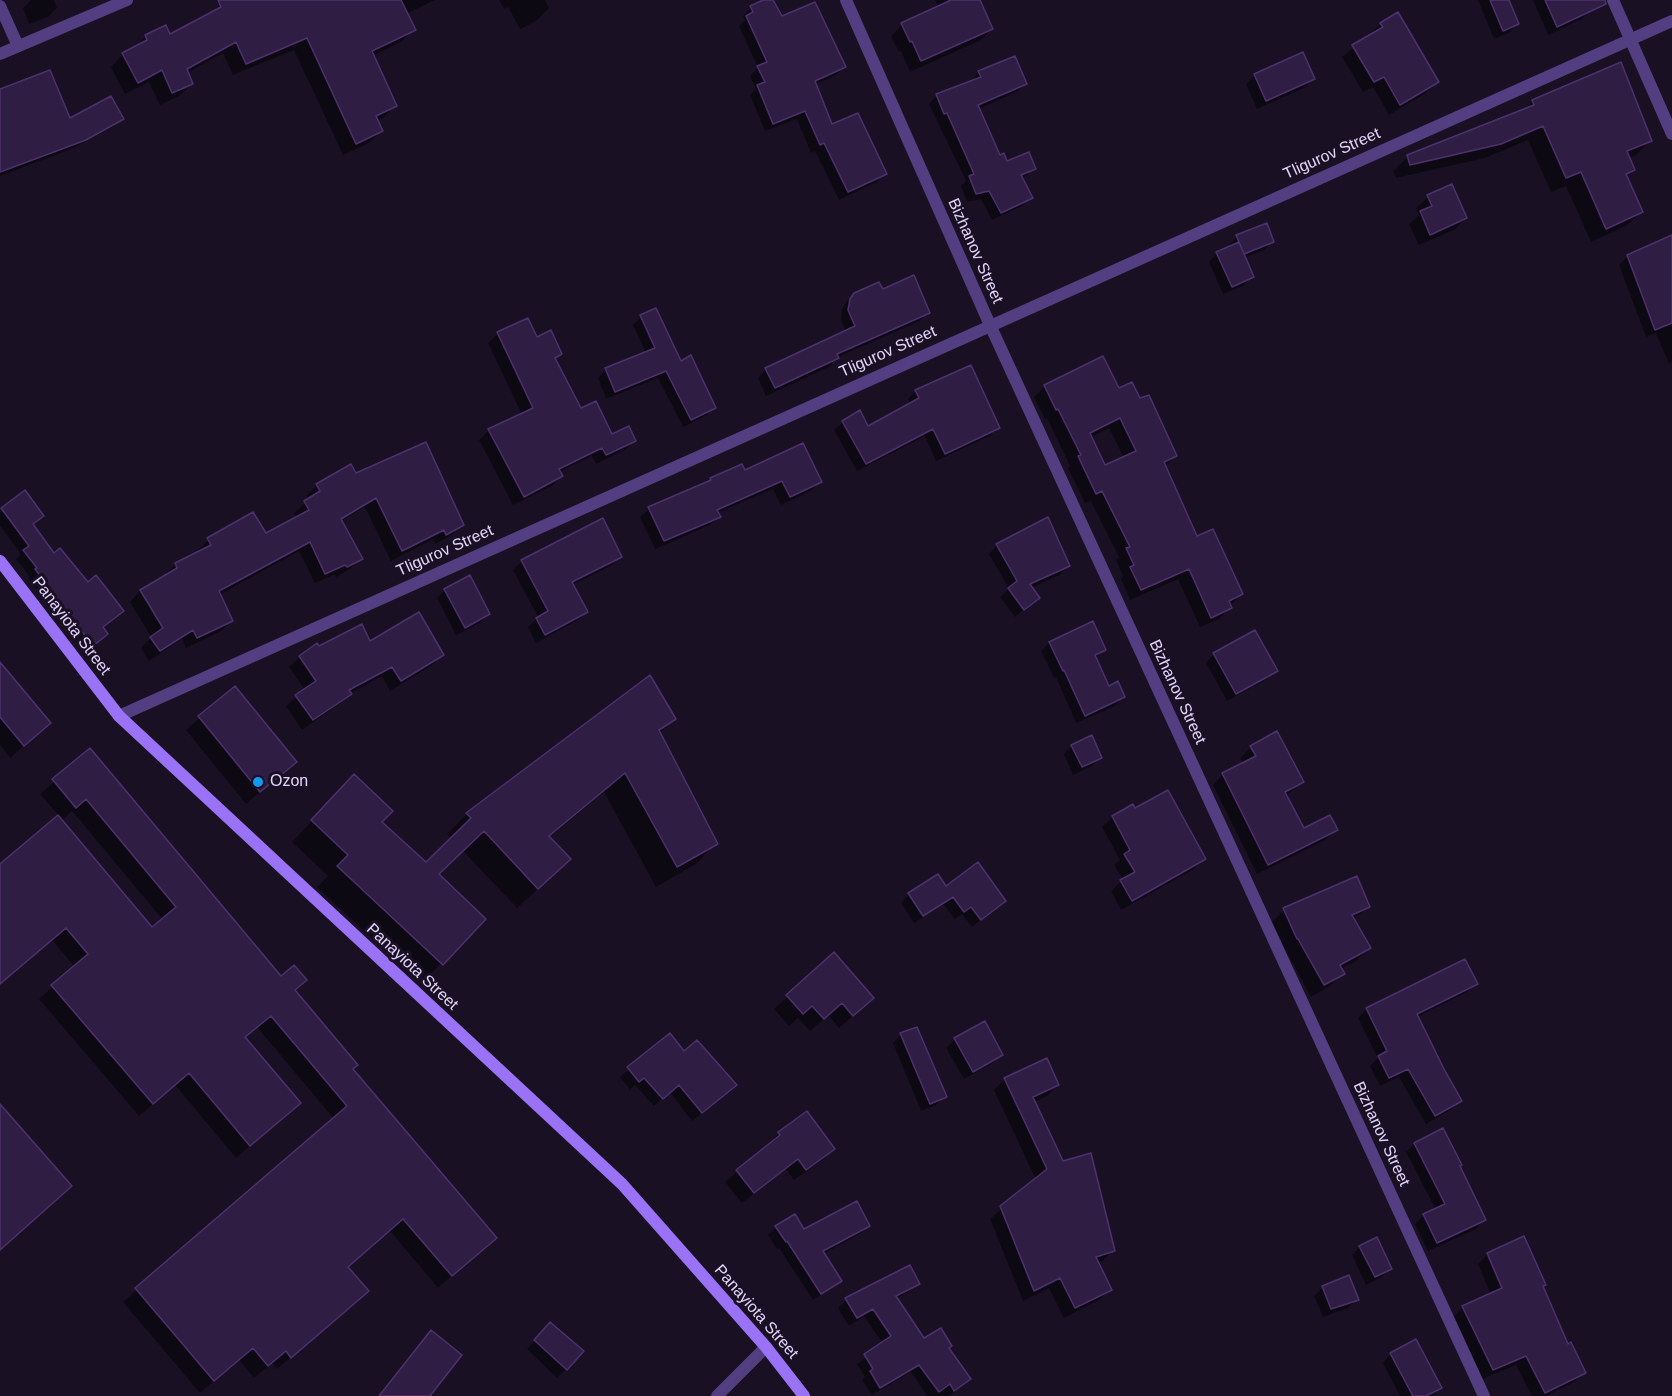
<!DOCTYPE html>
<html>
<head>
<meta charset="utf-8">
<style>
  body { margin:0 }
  canvas { display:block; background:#191024 }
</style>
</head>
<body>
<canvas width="1672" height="1396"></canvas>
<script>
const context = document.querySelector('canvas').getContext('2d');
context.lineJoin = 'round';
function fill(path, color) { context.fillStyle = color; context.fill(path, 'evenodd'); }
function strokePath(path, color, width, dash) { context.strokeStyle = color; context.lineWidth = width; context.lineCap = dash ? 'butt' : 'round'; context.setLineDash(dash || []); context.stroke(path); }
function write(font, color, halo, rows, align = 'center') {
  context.font = font + ' Arial,sans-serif'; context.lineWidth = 6; context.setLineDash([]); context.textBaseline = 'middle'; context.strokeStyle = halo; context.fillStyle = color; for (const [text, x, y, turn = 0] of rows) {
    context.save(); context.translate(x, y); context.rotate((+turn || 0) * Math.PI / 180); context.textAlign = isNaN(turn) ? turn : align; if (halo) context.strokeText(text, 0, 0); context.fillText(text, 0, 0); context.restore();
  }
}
const shadow = new Path2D(`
  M 31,0 L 54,0 L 57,8 L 48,17 L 29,24 L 23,8 Z
  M 232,0 L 435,0 L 406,14 L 414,29 L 401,42 L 372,56 L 395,105 L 383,118 L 377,121 L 382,131 L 369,143 L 343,155 L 294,50 L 233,75 L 223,53 L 187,73 L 192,83 L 179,96 L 160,105 L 149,82 L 125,94 L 111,67 L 123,54 L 133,49 L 146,36 L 169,36 L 212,13 L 221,5 Z
  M 499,0 L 545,0 L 549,8 L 536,21 L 520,29 L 508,7 L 504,9 Z
  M 766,0 L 772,0 L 781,18 L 844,67 L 836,75 L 814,85 L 831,126 L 885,173 L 877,182 L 839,200 L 815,151 L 811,153 L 797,119 L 765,131 L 750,95 L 756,89 L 750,76 L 758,68 L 739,26 L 745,20 L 743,16 L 751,8 Z
  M 935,0 L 978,0 L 992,29 L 981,40 L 910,72 L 901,51 L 899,52 L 891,36 L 902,25 L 939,8 Z
  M 1478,0 L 1507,0 L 1517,24 L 1509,33 L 1494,39 Z
  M 1533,0 L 1586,0 L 1591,10 L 1582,19 L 1548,35 Z
  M 1381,24 L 1437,82 L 1426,93 L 1389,115 L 1373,87 L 1363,92 L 1342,57 Z
  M 979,72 L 1026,84 L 1017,92 L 978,109 L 999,157 L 1007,163 L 1034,169 L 1022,179 L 1031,198 L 1022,206 L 992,220 L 981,199 L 967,202 L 961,186 L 966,181 L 929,104 L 937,95 L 971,82 Z
  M 1255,75 L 1313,79 L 1304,88 L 1257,109 L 1246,84 Z
  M 0,91 L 69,120 L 122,119 L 113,127 L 74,148 L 0,176 Z
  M 1533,101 L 1651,140 L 1636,155 L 1628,158 L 1633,169 L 1625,177 L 1641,212 L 1626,226 L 1591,242 L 1566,186 L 1551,192 L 1528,140 L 1485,158 L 1396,178 L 1393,171 L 1408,157 L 1524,111 Z
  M 1451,186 L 1466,218 L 1454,230 L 1419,245 L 1409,224 L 1419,215 L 1416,208 L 1428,197 Z
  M 1237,237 L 1272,242 L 1264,250 L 1244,258 L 1252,277 L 1243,286 L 1223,294 L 1209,262 L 1217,253 L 1230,248 L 1229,245 Z
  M 1672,237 L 1672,362 L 1669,364 L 1656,333 L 1646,337 L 1619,265 L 1628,256 Z
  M 882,291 L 928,312 L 920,321 L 838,357 L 829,367 L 766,396 L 758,378 L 766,369 L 846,332 L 841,319 L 842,309 L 845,304 L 854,294 Z
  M 655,310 L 680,363 L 715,407 L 707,415 L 683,427 L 658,378 L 606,399 L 598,378 L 606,370 L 646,353 L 633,325 L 641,317 Z
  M 527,320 L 536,339 L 560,354 L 554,360 L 580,410 L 611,436 L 635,440 L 625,450 L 596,464 L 592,456 L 559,472 L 561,476 L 552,486 L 513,505 L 479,440 L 489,430 L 522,415 L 488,343 L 498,333 Z
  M 1103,358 L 1118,390 L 1175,456 L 1165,467 L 1196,538 L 1241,594 L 1219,619 L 1200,627 L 1178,579 L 1130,600 L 1121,579 L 1123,576 L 1116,560 L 1119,557 L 1091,501 L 1085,503 L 1068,468 L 1070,466 L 1047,418 L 1045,419 L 1034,397 L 1045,386 ZM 1109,428 L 1124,458 L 1104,467 L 1091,437 Z
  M 916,391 L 998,427 L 990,436 L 936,461 L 925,436 L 857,471 L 834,430 L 843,422 L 868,428 L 910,404 L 908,399 Z
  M 350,466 L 356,475 L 462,525 L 452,535 L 435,544 L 433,539 L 391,561 L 365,507 L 341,521 L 361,558 L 350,569 L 336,577 L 335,574 L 315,583 L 299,551 L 219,595 L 231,621 L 221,631 L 186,648 L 182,639 L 149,661 L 141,648 L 151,637 L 130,602 L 140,591 L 166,576 L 165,574 L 176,564 L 199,552 L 198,550 L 208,540 L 265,535 L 297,518 L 294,513 L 309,500 L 306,496 L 317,485 Z
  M 711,479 L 820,482 L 811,491 L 781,505 L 773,489 L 717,513 L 719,517 L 710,525 L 655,549 L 640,517 L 649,509 L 706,484 Z
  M 24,492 L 42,516 L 32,525 L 54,555 L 87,584 L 122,610 L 102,628 L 98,642 L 85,653 L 28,578 L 30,577 L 16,559 L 21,554 L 0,526 L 0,511 Z
  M 997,545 L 1068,566 L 1060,575 L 1031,588 L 1038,598 L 1015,617 L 1000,597 L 1009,589 L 989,554 Z
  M 620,557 L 612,565 L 572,585 L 586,612 L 578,620 L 536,643 L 528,627 L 538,617 L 513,570 L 522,561 Z
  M 445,590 L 489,614 L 480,623 L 456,635 L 437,598 Z
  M 1092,623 L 1104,649 L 1095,659 L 1108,687 L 1123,697 L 1115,706 L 1076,723 L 1056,677 L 1054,678 L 1041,651 L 1049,643 Z
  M 370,643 L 443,655 L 432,665 L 390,691 L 382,676 L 351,693 L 339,704 L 302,730 L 286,706 L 305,690 L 289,667 L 300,657 L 317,645 L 319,648 Z
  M 1214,654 L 1276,670 L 1267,679 L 1227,701 L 1206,663 Z
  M 0,663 L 49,723 L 10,758 L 0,745 Z
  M 234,688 L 295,762 L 246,804 L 186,730 Z
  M 674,719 L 659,734 L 716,843 L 696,864 L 656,887 L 604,792 L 549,838 L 548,880 L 517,908 L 462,850 L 437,875 L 484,919 L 421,984 L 317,887 L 328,876 L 292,842 L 334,797 L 380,822 L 426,864 L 452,839 L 447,834 L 467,814 Z
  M 1072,746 L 1101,757 L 1092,766 L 1073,775 L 1064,754 Z
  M 1251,747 L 1302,782 L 1286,796 L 1303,830 L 1336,830 L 1325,840 L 1257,874 L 1213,785 L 1223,774 L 1244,764 L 1240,758 Z
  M 90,750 L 281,978 L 305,980 L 294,991 L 352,1070 L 495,1238 L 438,1288 L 390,1231 L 347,1268 L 354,1304 L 277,1369 L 272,1363 L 254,1378 L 239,1360 L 200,1393 L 123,1302 L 334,1119 L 257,1027 L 244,1038 L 299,1103 L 236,1158 L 175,1085 L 139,1116 L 39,999 L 75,967 L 52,940 L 0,984 L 0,866 L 59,816 L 40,794 ZM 72,811 L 163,920 L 152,929 L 61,821 Z
  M 1113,817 L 1204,859 L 1194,869 L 1121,910 L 1111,891 L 1123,880 L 1114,865 L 1120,860 L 1102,827 Z
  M 946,888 L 1004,901 L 972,927 L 962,914 L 955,919 L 943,904 L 914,923 L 901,903 L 909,894 Z
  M 1369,906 L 1353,920 L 1369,948 L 1356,961 L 1341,969 L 1343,973 L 1330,986 L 1311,997 L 1271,923 L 1284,910 Z
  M 834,955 L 859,1011 L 839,1028 L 828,1015 L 810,1031 L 798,1018 L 789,1026 L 774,1009 Z
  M 1476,984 L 1467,992 L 1417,1017 L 1460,1100 L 1452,1109 L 1426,1124 L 1399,1077 L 1380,1086 L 1370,1066 L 1378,1058 L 1358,1018 L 1367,1009 Z
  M 670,1035 L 684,1053 L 726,1093 L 692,1121 L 670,1092 L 654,1106 L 635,1085 L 630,1090 L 620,1077 Z
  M 901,1035 L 945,1096 L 936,1105 L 921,1111 L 893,1043 Z
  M 955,1039 L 1002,1055 L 993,1063 L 964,1079 L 946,1048 Z
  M 1005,1079 L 1058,1085 L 1047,1096 L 1033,1102 L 1062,1163 L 1113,1251 L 1102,1261 L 1097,1263 L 1110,1290 L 1099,1300 L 1064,1318 L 1049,1288 L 1023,1301 L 990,1219 L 1036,1180 L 994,1090 Z
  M 779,1133 L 833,1149 L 822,1160 L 794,1180 L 786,1169 L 742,1203 L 725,1182 L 769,1145 L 768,1144 Z
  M 1415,1144 L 1459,1167 L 1484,1220 L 1476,1229 L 1428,1251 L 1415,1224 L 1424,1215 L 1436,1210 L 1406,1152 Z
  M 794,1216 L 804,1231 L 868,1225 L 861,1233 L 823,1254 L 840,1281 L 832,1288 L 813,1300 L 779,1248 L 777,1249 L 768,1235 L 776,1228 Z
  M 1360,1247 L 1390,1268 L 1382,1277 L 1366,1285 L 1352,1255 Z
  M 1488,1254 L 1542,1287 L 1568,1346 L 1584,1373 L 1574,1382 L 1546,1396 L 1532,1396 L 1516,1365 L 1482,1379 L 1453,1317 L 1463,1307 L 1491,1295 L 1478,1264 ZM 1487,1256 L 1490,1256 L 1507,1295 L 1504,1296 Z
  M 918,1283 L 910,1291 L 896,1299 L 924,1340 L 948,1348 L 969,1379 L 949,1396 L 927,1396 L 911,1372 L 872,1395 L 862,1380 L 865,1377 L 857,1364 L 883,1344 L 864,1316 L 849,1326 L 838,1308 L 846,1300 Z
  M 1323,1287 L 1357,1299 L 1348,1308 L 1323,1317 L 1314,1296 Z
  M 431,1332 L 427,1396 L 378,1396 L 418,1345 Z
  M 542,1332 L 582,1352 L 557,1378 L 527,1349 Z
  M 1391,1354 L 1440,1388 L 1432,1396 L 1400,1396 L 1383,1363 Z`);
const building = new Path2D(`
  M 218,0 L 401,0 L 416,30 L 372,51 L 397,106 L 376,116 L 383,131 L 356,144 L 307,38 L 246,64 L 236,42 L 187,69 L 193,84 L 172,93 L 162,70 L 138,83 L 122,53 L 147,40 L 145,35 L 166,25 L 170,34 L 221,7 Z
  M 763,0 L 773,0 L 782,16 L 815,2 L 846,67 L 815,81 L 832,124 L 858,113 L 887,174 L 848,192 L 824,143 L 820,145 L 805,111 L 773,124 L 757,85 L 765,82 L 757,66 L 767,62 L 746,16 L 753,12 L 750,6 Z
  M 951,0 L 980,0 L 993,29 L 921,61 L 912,41 L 910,42 L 901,23 Z
  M 1490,0 L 1509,0 L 1519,24 L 1503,31 Z
  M 1545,0 L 1605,0 L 1606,4 L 1557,27 Z
  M 1398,12 L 1439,82 L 1400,105 L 1384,77 L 1374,82 L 1352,45 L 1383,27 L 1380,23 Z
  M 1303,52 L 1315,79 L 1266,101 L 1254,74 Z
  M 1015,56 L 1027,84 L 978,105 L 1000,155 L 1004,153 L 1007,161 L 1029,152 L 1036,169 L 1021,175 L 1033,198 L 1001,213 L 989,191 L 976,194 L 969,176 L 974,174 L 947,113 L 944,114 L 936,94 L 981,77 L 978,71 Z
  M 1621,62 L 1652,141 L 1627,151 L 1635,170 L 1626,174 L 1643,212 L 1606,229 L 1581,172 L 1566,178 L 1543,126 L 1501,144 L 1410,165 L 1407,155 L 1534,105 L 1532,100 Z
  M 50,70 L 70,118 L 111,96 L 124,119 L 86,140 L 0,172 L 0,89 Z
  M 1452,184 L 1467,218 L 1430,235 L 1420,211 L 1432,206 L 1427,195 Z
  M 1267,223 L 1274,242 L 1244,254 L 1236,235 Z
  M 1672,235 L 1672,323 L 1655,330 L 1627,255 Z
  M 1239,242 L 1254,277 L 1232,287 L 1216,252 Z
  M 914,275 L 930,313 L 837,354 L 839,358 L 775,388 L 765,368 L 855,326 L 848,310 L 850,299 L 854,293 L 879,282 L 883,289 Z
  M 656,308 L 681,361 L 691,355 L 716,408 L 691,420 L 666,371 L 615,392 L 605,368 L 655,348 L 640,315 Z
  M 528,318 L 537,337 L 551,330 L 562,354 L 555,358 L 581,408 L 596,401 L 612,434 L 629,426 L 636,441 L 606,455 L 602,448 L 559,469 L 563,476 L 524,497 L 488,429 L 533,408 L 497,332 Z
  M 1103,356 L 1119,388 L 1132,382 L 1140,398 L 1149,395 L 1177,456 L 1164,462 L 1197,536 L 1213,529 L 1243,594 L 1229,601 L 1232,608 L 1211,618 L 1189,569 L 1141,590 L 1130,567 L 1134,565 L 1126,548 L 1130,547 L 1102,491 L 1096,494 L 1078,456 L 1081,455 L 1058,409 L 1056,410 L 1044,385 ZM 1120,418 L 1136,451 L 1105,465 L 1090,433 Z
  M 971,365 L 1000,428 L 945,454 L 933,429 L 866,464 L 842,421 L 860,410 L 868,426 L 919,398 L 915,390 Z
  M 426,442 L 464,525 L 446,535 L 444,530 L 402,551 L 376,498 L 341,519 L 363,559 L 347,567 L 345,565 L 325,574 L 310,542 L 219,591 L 233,621 L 197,638 L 193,630 L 160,651 L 150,637 L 163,628 L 140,590 L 177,568 L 175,563 L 211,545 L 207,538 L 253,512 L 266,533 L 309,510 L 304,501 L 320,491 L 316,484 L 351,464 L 356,473 Z
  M 803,443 L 822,482 L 790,497 L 782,481 L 717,510 L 721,517 L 664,541 L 648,507 L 711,480 L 710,478 L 742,464 L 745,470 Z
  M 25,490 L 44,516 L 33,524 L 54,553 L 60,548 L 88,582 L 96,575 L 124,611 L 103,627 L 108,634 L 93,646 L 35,569 L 37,568 L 23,550 L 29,546 L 1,508 Z
  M 1048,517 L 1070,566 L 1030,584 L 1040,598 L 1024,610 L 1008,588 L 1017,581 L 996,544 Z
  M 603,518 L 622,557 L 572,582 L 588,612 L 545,635 L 536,618 L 548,611 L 521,560 Z
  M 470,575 L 490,614 L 465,628 L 444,589 Z
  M 419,612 L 444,655 L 401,681 L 392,667 L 349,690 L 352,694 L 313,720 L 295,695 L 316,681 L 299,656 L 317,643 L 319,646 L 362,624 L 370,641 Z
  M 1093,621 L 1106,650 L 1095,655 L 1109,686 L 1118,681 L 1125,697 L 1085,716 L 1064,670 L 1063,671 L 1049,642 Z
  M 1255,630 L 1278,671 L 1236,694 L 1213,653 Z
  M 0,662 L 51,723 L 24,746 L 0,717 Z
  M 650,675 L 676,719 L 659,730 L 718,844 L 677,867 L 625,773 L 549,836 L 571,859 L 538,889 L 484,831 L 439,874 L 486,919 L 443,965 L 337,866 L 348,855 L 311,820 L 354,774 L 393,811 L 382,822 L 426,862 L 471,818 L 466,813 Z
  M 235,686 L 297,762 L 260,792 L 198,716 Z
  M 1277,731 L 1304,782 L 1285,792 L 1304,828 L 1330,815 L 1338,830 L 1268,865 L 1222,773 L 1256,756 L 1250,746 Z
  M 1092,735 L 1102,758 L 1082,767 L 1071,745 Z
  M 90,748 L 281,976 L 294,965 L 307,980 L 295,990 L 358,1065 L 353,1069 L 497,1238 L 452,1276 L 403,1219 L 348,1267 L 369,1291 L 291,1358 L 286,1351 L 268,1366 L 253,1348 L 214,1381 L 135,1288 L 347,1106 L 271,1016 L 245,1037 L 301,1103 L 250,1146 L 189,1073 L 153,1104 L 51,985 L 88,954 L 66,928 L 0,984 L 0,864 L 58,815 L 152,927 L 176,907 L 86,799 L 76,808 L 52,779 Z
  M 1168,790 L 1206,859 L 1132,901 L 1120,880 L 1135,872 L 1124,854 L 1130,850 L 1112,816 L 1133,804 L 1135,808 Z
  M 978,862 L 1006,901 L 981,920 L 971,907 L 964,912 L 953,897 L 923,916 L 908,893 L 938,874 L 946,886 Z
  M 1357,876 L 1370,907 L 1352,915 L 1371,948 L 1340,965 L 1345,974 L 1324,985 L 1298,939 L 1297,939 L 1283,908 Z
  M 834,952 L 874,998 L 853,1016 L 842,1003 L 824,1019 L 812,1006 L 803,1014 L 786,995 Z
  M 1465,959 L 1478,984 L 1417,1014 L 1444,1069 L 1462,1101 L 1435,1116 L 1408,1069 L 1389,1078 L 1378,1056 L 1387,1051 L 1366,1008 Z
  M 985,1021 L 1003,1055 L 973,1072 L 954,1038 Z
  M 917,1027 L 947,1097 L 930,1104 L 900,1033 Z
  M 670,1033 L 684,1051 L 697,1040 L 737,1085 L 702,1113 L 679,1085 L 663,1099 L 644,1078 L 639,1082 L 627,1067 Z
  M 1047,1058 L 1059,1085 L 1033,1097 L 1063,1161 L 1091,1153 L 1115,1251 L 1096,1257 L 1112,1290 L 1075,1308 L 1060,1278 L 1034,1291 L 1000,1206 L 1047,1169 L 1004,1078 Z
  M 0,1104 L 72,1186 L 0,1250 Z
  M 807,1111 L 835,1149 L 806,1170 L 798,1159 L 754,1193 L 736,1170 L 780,1135 L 778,1132 Z
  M 1443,1128 L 1462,1165 L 1460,1166 L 1486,1220 L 1437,1243 L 1423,1214 L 1445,1204 L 1414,1143 Z
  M 857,1201 L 870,1226 L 823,1251 L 842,1281 L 821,1294 L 787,1241 L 786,1242 L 775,1226 L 795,1214 L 804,1229 Z
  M 1524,1236 L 1546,1285 L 1543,1286 L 1568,1344 L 1571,1342 L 1586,1373 L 1545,1393 L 1526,1356 L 1493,1370 L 1462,1306 L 1502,1288 L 1487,1253 Z
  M 1377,1237 L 1392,1269 L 1375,1277 L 1359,1246 Z
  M 910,1265 L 920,1284 L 896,1296 L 924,1338 L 941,1328 L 952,1346 L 949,1348 L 971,1379 L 954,1391 L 950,1384 L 939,1392 L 919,1365 L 880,1388 L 870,1371 L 873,1369 L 864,1354 L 891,1336 L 873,1309 L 857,1318 L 845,1298 Z
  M 1349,1275 L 1359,1300 L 1331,1309 L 1322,1286 Z
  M 550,1322 L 584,1351 L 567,1370 L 534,1340 Z
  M 431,1330 L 462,1355 L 430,1396 L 379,1396 Z
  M 1416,1339 L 1442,1388 L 1426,1396 L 1413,1396 L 1390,1353 Z`);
const street = new Path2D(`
  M 846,0 L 990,325 L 1484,1396
  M 1613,0 L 1672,134
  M 0,6 L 18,46
  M 0,54 L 127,0
  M 119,716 L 1672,21
  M 717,1396 L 766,1347`);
const secondary = new Path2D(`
  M 0,561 L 119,716 L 622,1184 L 766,1347 L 804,1396`);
const markers = [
  [258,782,6,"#0f9bef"]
];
const streetNames = [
  ["Tligurov Street",1332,154,-24],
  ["Bizhanov Street",975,251,66],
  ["Tligurov Street",888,352,-24],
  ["Tligurov Street",445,551,-24],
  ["Panayiota Street",71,626,53],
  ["Bizhanov Street",1177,692,65],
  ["Panayiota Street",412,967,43],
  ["Bizhanov Street",1381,1134,65],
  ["Panayiota Street",756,1312,49]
];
const poiNames = [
  ["Ozon",270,782]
];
fill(shadow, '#0007');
fill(building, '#2f1d43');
strokePath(building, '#4d316e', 1.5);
strokePath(street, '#523e80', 12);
strokePath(secondary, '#9972f6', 12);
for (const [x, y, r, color] of markers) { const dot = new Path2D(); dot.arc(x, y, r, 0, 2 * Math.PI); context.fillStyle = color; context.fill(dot); strokePath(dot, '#191024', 2); }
write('16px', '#e4d5fc', '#191024', streetNames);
write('16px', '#e4d5fc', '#191024', poiNames, 'left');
</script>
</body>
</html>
